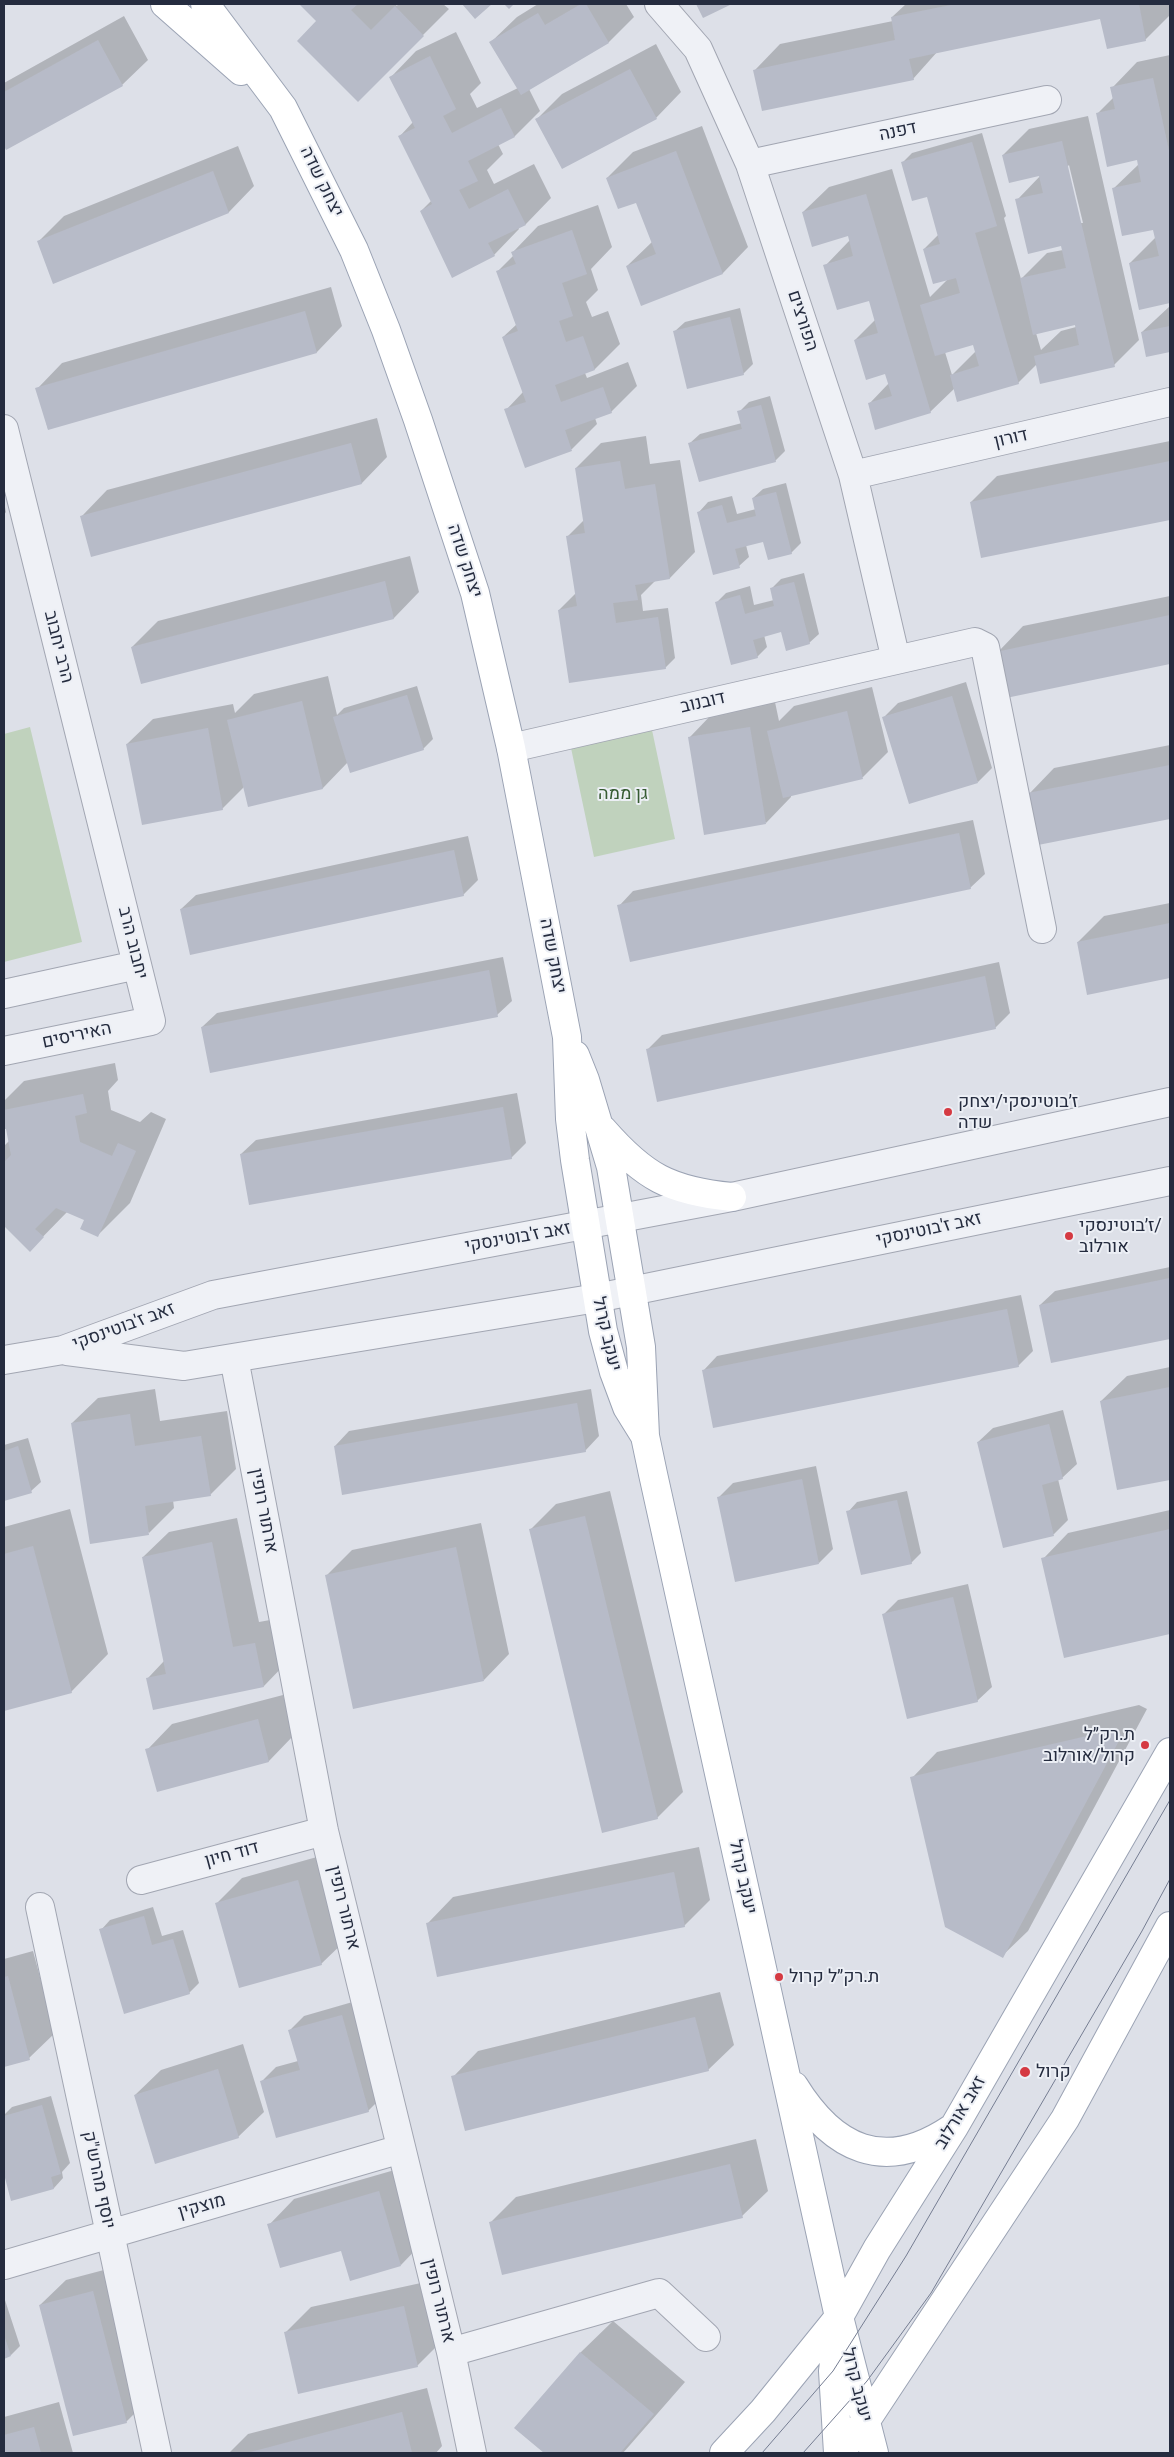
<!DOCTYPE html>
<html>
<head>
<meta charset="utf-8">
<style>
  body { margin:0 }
  #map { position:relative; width:1174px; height:2457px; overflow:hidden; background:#dde0e8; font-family:Roboto,sans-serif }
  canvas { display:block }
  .frame { position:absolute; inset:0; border:5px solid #252c3f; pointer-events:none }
</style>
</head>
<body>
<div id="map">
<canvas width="1174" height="2457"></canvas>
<div class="frame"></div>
</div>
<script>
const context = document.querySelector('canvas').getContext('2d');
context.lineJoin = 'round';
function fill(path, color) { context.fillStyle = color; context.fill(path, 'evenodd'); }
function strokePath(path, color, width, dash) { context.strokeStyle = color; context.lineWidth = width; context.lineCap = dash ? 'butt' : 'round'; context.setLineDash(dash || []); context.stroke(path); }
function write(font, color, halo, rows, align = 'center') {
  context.font = font + ' Roboto,Heebo,sans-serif'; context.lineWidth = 4; context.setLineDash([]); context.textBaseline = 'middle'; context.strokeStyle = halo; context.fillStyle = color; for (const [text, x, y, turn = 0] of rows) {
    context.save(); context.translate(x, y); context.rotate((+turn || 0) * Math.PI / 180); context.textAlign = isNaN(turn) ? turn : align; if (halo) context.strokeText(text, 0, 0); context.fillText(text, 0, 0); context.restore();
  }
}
const green = new Path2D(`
  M 30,727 L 82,942 L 4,962 L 4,734 Z
  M 652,730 L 675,839 L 594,857 L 571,748 Z`);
const shadow = new Path2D(`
  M 301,4 L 395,4 L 397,6 L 398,4 L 443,4 L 449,9 L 358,100 L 318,21 Z
  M 538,4 L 626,4 L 634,17 L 609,42 L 529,89 L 540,111 L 515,136 L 498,144 L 503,154 L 487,170 L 494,184 L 534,164 L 551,198 L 526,224 L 518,227 L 519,229 L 494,255 L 421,211 L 432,200 L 400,136 L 413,122 L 391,77 L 416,51 L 456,32 L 481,83 L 470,94 L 477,108 L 518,88 L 491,42 L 517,17 Z
  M 906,4 L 1169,4 L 1170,15 L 1145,40 L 1101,18 L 938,51 L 913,79 L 755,70 L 780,44 L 893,21 L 892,17 Z
  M 124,16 L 148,60 L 122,85 L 6,148 L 4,144 L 4,83 Z
  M 656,44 L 681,92 L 656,118 L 537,119 L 562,94 Z
  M 1170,55 L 1170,302 L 1140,309 L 1130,263 L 1156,237 L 1154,228 L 1113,189 L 1139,164 L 1138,159 L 1097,114 L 1114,97 L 1112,88 L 1137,62 Z
  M 1088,116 L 1139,340 L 1114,365 L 1037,364 L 1018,383 L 955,388 L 930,412 L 869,404 L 889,383 L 886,372 L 855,340 L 876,319 L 870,299 L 825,266 L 850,240 L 849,235 L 803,212 L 829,187 L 892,169 L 930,297 L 948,279 L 924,249 L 939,234 L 928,196 L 902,163 L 912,153 L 982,133 L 1006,216 L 1004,218 L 1021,279 L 1047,253 L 1063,250 L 1062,245 L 1017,200 L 1042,174 L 1003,155 L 1029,129 ZM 1069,165 L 1083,223 L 1080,223 L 1067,167 ZM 1075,324 L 1076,327 L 1061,331 L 1041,350 L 1036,333 ZM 974,343 L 976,351 L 952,375 L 945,352 Z
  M 702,126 L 748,247 L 723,273 L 642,304 L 627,266 L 652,242 L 636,201 L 607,178 L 633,152 Z
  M 238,146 L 254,186 L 229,212 L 54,282 L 38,242 L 64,216 Z
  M 598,205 L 612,247 L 591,269 L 598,290 L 586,302 L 592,317 L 608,311 L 620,344 L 595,369 L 585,373 L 587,378 L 628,362 L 637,386 L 611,412 L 595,418 L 597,424 L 572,449 L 526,466 L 506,410 L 523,392 L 503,337 L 517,324 L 498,271 L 514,255 L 513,252 L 538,226 Z
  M 331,287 L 342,326 L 317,352 L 48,429 L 37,389 L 62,363 Z
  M 1170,306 L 1170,351 L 1147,356 L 1142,332 Z
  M 740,308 L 753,364 L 743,374 L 675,331 L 685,322 Z
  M 770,396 L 785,451 L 775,461 L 690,443 L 700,434 L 742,423 L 739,412 L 749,402 Z
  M 377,418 L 387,457 L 362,483 L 92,555 L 82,516 L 107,490 Z
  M 646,436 L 650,464 L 680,460 L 695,552 L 670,578 L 656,580 L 641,595 L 643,611 L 668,608 L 675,658 L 665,668 L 559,610 L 576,593 L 567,537 L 584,520 L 576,468 L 601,443 Z
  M 1170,441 L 1170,519 L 982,557 L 971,502 L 997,476 Z
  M 786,483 L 801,543 L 791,553 L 764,540 L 746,545 L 749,557 L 739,566 L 699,512 L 708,502 L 732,496 L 737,514 L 756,509 L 753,498 L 763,489 Z
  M 4,502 L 6,512 L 4,515 Z
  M 410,556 L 419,592 L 394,618 L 142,683 L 132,647 L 158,621 Z
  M 804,573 L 819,634 L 809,643 L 782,631 L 764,635 L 767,647 L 757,657 L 717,602 L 726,593 L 750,586 L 754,605 L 774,600 L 771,589 L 781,579 Z
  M 1170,596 L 1170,662 L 1007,697 L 998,652 L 1023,626 Z
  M 328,676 L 337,715 L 344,708 L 417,686 L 433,739 L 423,749 L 348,762 L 323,788 L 249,806 L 244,787 L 222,809 L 127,744 L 153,719 L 233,704 L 235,713 L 254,694 Z
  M 966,682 L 992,768 L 978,782 L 884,717 L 898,703 Z
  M 872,687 L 888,752 L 863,777 L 791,795 L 791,797 L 766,823 L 689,738 L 714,712 L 775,702 L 779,721 L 794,706 Z
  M 1170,745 L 1170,818 L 1039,844 L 1029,794 L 1054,768 Z
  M 973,820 L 985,874 L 970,888 L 619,906 L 633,891 Z
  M 468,836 L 478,880 L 463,895 L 181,909 L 196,895 Z
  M 1170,903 L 1170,977 L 1088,993 L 1078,942 L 1104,916 Z
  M 503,957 L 512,1001 L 497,1015 L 202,1027 L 217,1013 Z
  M 999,962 L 1010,1013 L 995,1028 L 647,1050 L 662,1035 Z
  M 115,1063 L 118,1080 L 108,1091 L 111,1110 L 140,1122 L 151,1112 L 166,1119 L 130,1203 L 98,1235 L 86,1219 L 68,1211 L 30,1250 L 4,1224 L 4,1146 L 10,1140 L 7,1127 L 4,1128 L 4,1101 L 24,1081 Z
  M 517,1093 L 526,1143 L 511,1158 L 241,1154 L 256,1140 Z
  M 1170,1267 L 1170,1338 L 1052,1362 L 1040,1305 L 1055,1291 Z
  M 1021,1295 L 1033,1351 L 1018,1366 L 703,1371 L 717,1356 Z
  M 1170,1367 L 1170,1479 L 1118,1489 L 1101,1401 L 1127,1376 Z
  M 155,1389 L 160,1421 L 227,1411 L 236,1469 L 210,1495 L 173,1500 L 174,1508 L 149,1533 L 72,1423 L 98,1398 Z
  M 591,1389 L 599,1436 L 585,1451 L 335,1446 L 349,1431 Z
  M 1063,1410 L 1077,1464 L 1062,1478 L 1058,1479 L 1068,1520 L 1054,1534 L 1004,1547 L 978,1442 L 993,1428 Z
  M 28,1438 L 41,1482 L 31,1491 L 4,1500 L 4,1445 Z
  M 816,1466 L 833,1549 L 819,1563 L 718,1498 L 733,1483 Z
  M 610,1491 L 683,1792 L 657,1818 L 530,1530 L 556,1504 Z
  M 907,1491 L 921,1553 L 911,1563 L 848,1512 L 857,1502 Z
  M 70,1509 L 108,1654 L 71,1692 L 4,1710 L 4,1527 Z
  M 1170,1510 L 1170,1633 L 1065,1657 L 1043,1559 L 1068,1533 Z
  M 237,1518 L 259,1622 L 281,1618 L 289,1660 L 264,1686 L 148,1678 L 164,1661 L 143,1557 L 169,1532 Z
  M 481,1523 L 509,1654 L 484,1680 L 327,1575 L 352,1550 Z
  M 968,1584 L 992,1687 L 977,1701 L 884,1614 L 898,1600 Z
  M 283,1695 L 294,1735 L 269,1761 L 147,1750 L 172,1724 Z
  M 1139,1705 L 1147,1709 L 1028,1931 L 1002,1956 L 912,1778 L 937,1752 Z
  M 699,1847 L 710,1900 L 684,1926 L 428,1923 L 453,1897 Z
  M 324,1855 L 347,1939 L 321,1964 L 216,1904 L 242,1878 Z
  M 153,1907 L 162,1936 L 183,1930 L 199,1983 L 189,1993 L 101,1930 L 110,1920 Z
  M 33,1951 L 55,2033 L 29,2058 L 4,2065 L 4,1959 Z
  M 720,1992 L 734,2045 L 708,2070 L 453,2077 L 478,2051 Z
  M 356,2001 L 383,2096 L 368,2111 L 261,2082 L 276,2067 L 298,2061 L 289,2031 L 304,2016 Z
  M 243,2044 L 264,2112 L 238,2137 L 135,2095 L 161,2070 Z
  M 51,2096 L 70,2163 L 62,2172 L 63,2178 L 54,2188 L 12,2199 L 4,2169 L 4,2115 L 12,2107 Z
  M 756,2139 L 768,2191 L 742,2216 L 491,2222 L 516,2197 Z
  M 405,2167 L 426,2239 L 401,2265 L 342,2249 L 269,2225 L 294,2199 Z
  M 119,2266 L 152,2396 L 126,2422 L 40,2305 L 66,2280 Z
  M 430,2281 L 443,2340 L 417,2366 L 286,2332 L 311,2307 Z
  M 4,2297 L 20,2346 L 11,2355 L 4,2358 Z
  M 613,2321 L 685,2382 L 623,2453 L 545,2453 L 516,2428 L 581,2352 Z
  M 427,2388 L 442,2446 L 436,2453 L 229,2453 L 248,2434 Z
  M 59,2402 L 73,2453 L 4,2453 L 4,2417 Z`);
const building = new Path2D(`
  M 299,4 L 358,4 L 351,10 L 371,30 L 395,6 L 424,36 L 358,102 L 297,41 L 316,21 Z
  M 462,4 L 492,4 L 475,19 Z
  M 504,4 L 514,4 L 509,9 Z
  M 581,4 L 586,4 L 609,43 L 521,95 L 489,42 L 538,13 L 545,25 Z
  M 696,4 L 732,4 L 703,18 Z
  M 956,4 L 1139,4 L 1146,41 L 1107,49 L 1100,19 L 909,59 L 914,80 L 762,111 L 753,70 L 895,40 L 891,17 Z
  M 98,40 L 123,86 L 6,150 L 4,146 L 4,92 Z
  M 430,56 L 456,109 L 443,116 L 452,133 L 501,108 L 515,137 L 468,161 L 478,181 L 459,190 L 469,209 L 508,189 L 526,225 L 488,243 L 495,256 L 452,278 L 420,211 L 432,204 L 398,136 L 415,128 L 389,77 Z
  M 630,69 L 657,119 L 562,169 L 535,119 Z
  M 1153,78 L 1170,155 L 1170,303 L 1139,310 L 1129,263 L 1159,256 L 1153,230 L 1122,236 L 1112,188 L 1141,182 L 1137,160 L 1107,167 L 1096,113 L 1115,109 L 1110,87 Z
  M 1062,141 L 1115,367 L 1040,384 L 1034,356 L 1079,345 L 1075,325 L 1033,335 L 1020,278 L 1066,268 L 1061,246 L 1028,254 L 1015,199 L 1043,193 L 1039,176 L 1009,183 L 1002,155 Z
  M 972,142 L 997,226 L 975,233 L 1019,384 L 957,402 L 950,375 L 979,366 L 973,345 L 935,356 L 920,305 L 960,293 L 956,278 L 933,284 L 923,249 L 940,244 L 927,197 L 912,201 L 901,162 Z
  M 676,151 L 723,274 L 641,306 L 626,266 L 656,254 L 636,203 L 618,209 L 606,178 Z
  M 213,171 L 229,213 L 53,284 L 37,241 Z
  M 866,194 L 931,413 L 875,430 L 868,403 L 892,396 L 885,374 L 866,380 L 854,340 L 878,333 L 869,301 L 837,310 L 823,265 L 853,256 L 848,236 L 812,247 L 802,212 Z
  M 572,230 L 587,274 L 562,283 L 573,316 L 559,321 L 566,342 L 583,336 L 595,370 L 555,385 L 561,402 L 603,387 L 612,413 L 565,430 L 572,451 L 525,468 L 504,409 L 526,402 L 502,337 L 518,331 L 496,271 L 516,264 L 511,252 Z
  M 305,311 L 317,353 L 48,430 L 35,388 Z
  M 730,317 L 744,375 L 687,389 L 673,331 Z
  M 1170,326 L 1170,352 L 1146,357 L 1141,332 Z
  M 761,405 L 776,462 L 699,482 L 688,443 L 742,429 L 737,411 Z
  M 351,443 L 362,484 L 91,557 L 80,516 Z
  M 620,461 L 625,489 L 655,484 L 670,579 L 635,585 L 638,600 L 613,603 L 616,623 L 658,617 L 666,669 L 569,683 L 558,610 L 577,606 L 566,536 L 585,533 L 575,468 Z
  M 1170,461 L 1170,520 L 981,558 L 970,502 Z
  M 776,492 L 792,554 L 768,560 L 763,542 L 735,549 L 740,568 L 713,575 L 697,512 L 722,505 L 727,523 L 756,516 L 752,498 Z
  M 385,581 L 394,619 L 141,684 L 131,647 Z
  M 794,582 L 810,644 L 786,651 L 781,632 L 753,640 L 758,658 L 731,665 L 715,602 L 740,595 L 745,614 L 774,606 L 770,588 Z
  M 1170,615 L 1170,664 L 1006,698 L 996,652 Z
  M 407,695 L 424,750 L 350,773 L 333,717 Z
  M 952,696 L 978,783 L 909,804 L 882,717 Z
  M 302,701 L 323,789 L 248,807 L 227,720 Z
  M 847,711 L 863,779 L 783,798 L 767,731 Z
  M 750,727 L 766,824 L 704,835 L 688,737 Z
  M 208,728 L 223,810 L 142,825 L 126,744 Z
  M 1170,765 L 1170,819 L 1038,845 L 1028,793 Z
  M 959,833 L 971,889 L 630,962 L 617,905 Z
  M 454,850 L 464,896 L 190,955 L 180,909 Z
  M 1170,923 L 1170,978 L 1087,995 L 1077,942 Z
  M 489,970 L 498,1017 L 210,1073 L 201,1027 Z
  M 985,976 L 996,1029 L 657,1102 L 646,1049 Z
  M 83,1094 L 87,1113 L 75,1116 L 80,1142 L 112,1156 L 118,1143 L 136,1151 L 98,1237 L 80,1229 L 84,1220 L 56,1208 L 35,1229 L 44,1237 L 30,1252 L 4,1226 L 4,1162 L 11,1155 L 6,1129 L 4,1129 L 4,1110 Z
  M 503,1107 L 512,1159 L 249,1205 L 240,1154 Z
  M 1170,1278 L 1170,1339 L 1051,1363 L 1039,1305 Z
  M 1007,1309 L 1019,1367 L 713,1428 L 702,1370 Z
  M 1170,1387 L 1170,1480 L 1117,1490 L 1100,1401 Z
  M 577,1403 L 586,1452 L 342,1495 L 334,1446 Z
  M 130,1414 L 135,1446 L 201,1436 L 211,1496 L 145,1506 L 149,1535 L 90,1544 L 71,1423 Z
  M 1049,1424 L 1063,1479 L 1042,1485 L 1054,1536 L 1003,1548 L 977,1442 Z
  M 18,1446 L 32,1493 L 4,1501 L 4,1451 Z
  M 802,1479 L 819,1564 L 735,1582 L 717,1497 Z
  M 897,1500 L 912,1564 L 861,1575 L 846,1511 Z
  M 585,1516 L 658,1819 L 602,1833 L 529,1529 Z
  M 1170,1529 L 1170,1634 L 1064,1658 L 1041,1558 Z
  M 212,1542 L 233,1647 L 255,1643 L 264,1687 L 153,1710 L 146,1678 L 166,1674 L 142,1557 Z
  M 33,1546 L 72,1693 L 4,1711 L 4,1554 Z
  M 456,1547 L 484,1681 L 353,1709 L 325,1575 Z
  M 953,1597 L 978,1702 L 907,1719 L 882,1614 Z
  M 258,1719 L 269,1762 L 157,1792 L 145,1749 Z
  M 1113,1730 L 1122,1735 L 1003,1958 L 945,1927 L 910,1777 Z
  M 674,1872 L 685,1927 L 437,1977 L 426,1923 Z
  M 298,1880 L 322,1965 L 239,1988 L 215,1903 Z
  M 144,1916 L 152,1945 L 173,1939 L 190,1994 L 124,2014 L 99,1929 Z
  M 8,1976 L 30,2060 L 4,2067 L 4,1977 Z
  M 342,2015 L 369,2112 L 276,2138 L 260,2081 L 300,2070 L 288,2030 Z
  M 695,2017 L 709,2071 L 465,2131 L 451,2076 Z
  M 218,2069 L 239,2138 L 155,2164 L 134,2095 Z
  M 42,2105 L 61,2174 L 51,2177 L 54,2189 L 11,2201 L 4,2174 L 4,2116 Z
  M 730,2164 L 743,2218 L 502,2275 L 489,2222 Z
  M 379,2191 L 401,2266 L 350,2281 L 341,2251 L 280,2268 L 267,2224 Z
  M 93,2291 L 127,2423 L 73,2436 L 39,2305 Z
  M 404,2306 L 418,2367 L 298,2394 L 284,2332 Z
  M 4,2335 L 11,2356 L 4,2359 Z
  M 580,2352 L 654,2414 L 620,2453 L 544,2453 L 514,2428 Z
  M 402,2412 L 412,2453 L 247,2453 Z
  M 34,2427 L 41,2453 L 4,2453 L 4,2435 Z`);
const minor = new Path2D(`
  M 659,4 L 698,49 L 750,164 L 853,475 L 896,660
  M 750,164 L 1047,100
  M 4,429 L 151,1021 L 4,1051
  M 853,475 L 1170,402
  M 511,748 L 975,642 L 985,647 L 1042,929
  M 4,994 L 137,965
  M 67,1351 L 184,1366 L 597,1298 L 1170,1181
  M 234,1358 L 324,1831 L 451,2352 L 472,2453
  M 4,1360 L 63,1350 L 213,1295 L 732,1197 L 1170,1102
  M 141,1880 L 324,1831
  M 40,1907 L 157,2453
  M 4,2265 L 401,2149
  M 451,2352 L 659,2293 L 706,2337`);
const major = new Path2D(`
  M 165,4 L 241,71
  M 205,4 L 283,108 L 354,250 L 386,330 L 418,420 L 475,593 L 511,748 L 567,1037 L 570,1119 L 575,1160 L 603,1331 L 614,1372 L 627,1407 L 645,1436
  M 575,1055 L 585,1080 L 611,1167 L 641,1347 L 645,1436 L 653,1474 L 839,2317 L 874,2453
  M 603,1130 C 644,1177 670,1191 732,1197
  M 794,2086 C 833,2149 884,2174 951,2129
  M 837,2336 L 833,2371 L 838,2453
  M 724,2453 L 763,2411 L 839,2317 L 877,2249 L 954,2127 L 1170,1752
  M 839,2453 L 865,2422 L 1065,2119 L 1170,1926`);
const tram = new Path2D(`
  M 762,2453 L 833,2371 L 906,2256 L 1170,1800
  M 803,2453 L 867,2381 L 931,2293 L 1142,1931 L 1170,1879`);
const markers = [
  [948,1112,5,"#d53a42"],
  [1069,1236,5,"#d53a42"],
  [1145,1745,5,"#d53a42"],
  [779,1977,5,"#d53a42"],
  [1025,2072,6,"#d53a42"]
];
const streetNames = [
  ["דפנה",898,132,-12],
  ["יצחק שדה",321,182,64],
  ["הפורצים",802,321,72],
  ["דורון",1011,439,-13],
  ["יצחק שדה",464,561,72],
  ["הרב יחבוב",58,647,76],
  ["דובנוב",703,703,-13],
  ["יחבוב הרב",132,943,76],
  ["יצחק שדה",552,956,79],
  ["האיריסים",77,1036,-12],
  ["זאב ז'בוטינסקי",929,1230,-12],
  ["זאב ז'בוטינסקי",518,1238,-10],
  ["זאב ז'בוטינסקי",124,1327,-20],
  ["יעקב קרול",606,1334,77],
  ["ארתור רופין",263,1511,79],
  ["דוד חיון",232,1855,-15],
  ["יעקב קרול",742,1877,78],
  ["ארתור רופין",343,1908,76],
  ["זאב אורלוב",961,2113,-59],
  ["יוסף מהרש\"ק",98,2180,78],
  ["מוצקין",202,2207,-16],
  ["ארתור רופין",438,2301,76],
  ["יעקב קרול",856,2385,76]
];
const parkNames = [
  ["גן ממה",623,794]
];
const poiNames = [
  ["ז׳בוטינסקי/יצחק",958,1102],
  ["שדה",958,1123],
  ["ז׳בוטינסקי/",1079,1226],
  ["אורלוב",1079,1247],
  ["ת.רק״ל",1135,1735,"right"],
  ["קרול/אורלוב",1135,1756,"right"],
  ["ת.רק״ל קרול",789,1977],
  ["קרול",1036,2072]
];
fill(green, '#c0d2bd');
fill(shadow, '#0003');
fill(building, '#b7bbc8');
strokePath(minor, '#a2a6b2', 30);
strokePath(major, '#9ba3b4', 30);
strokePath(minor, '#eff1f6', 28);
strokePath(major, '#fff', 28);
strokePath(tram, '#757d92', 1);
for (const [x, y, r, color] of markers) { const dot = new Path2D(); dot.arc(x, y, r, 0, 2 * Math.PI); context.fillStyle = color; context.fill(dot); strokePath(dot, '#eceff5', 2); }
write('18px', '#252c3f', '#eceff5', streetNames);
write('18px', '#365b32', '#eceff5', parkNames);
write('18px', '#252c3f', '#eceff5', poiNames, 'left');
</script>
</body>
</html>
